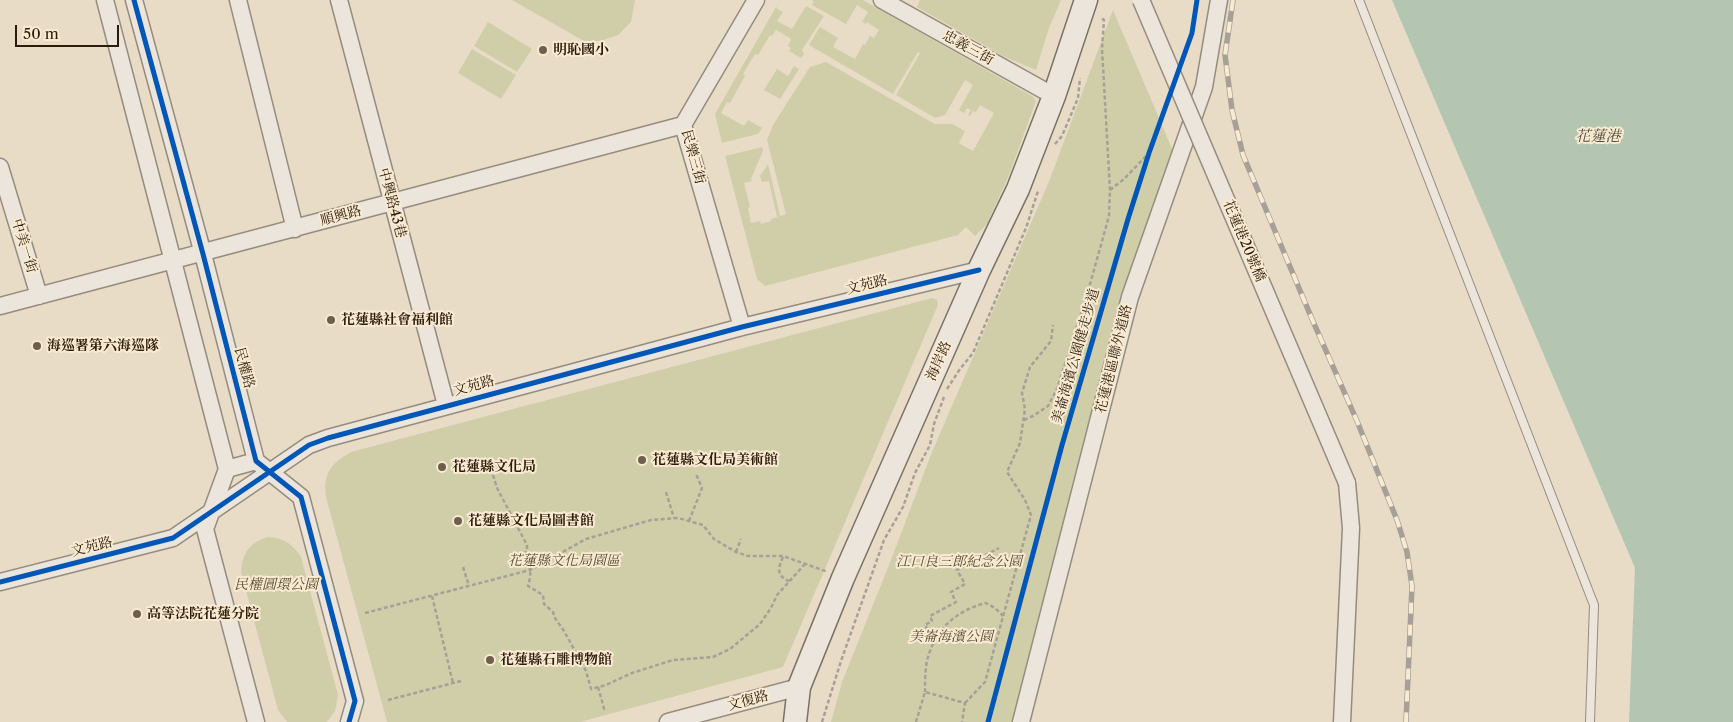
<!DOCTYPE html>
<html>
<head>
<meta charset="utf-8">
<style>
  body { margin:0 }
  #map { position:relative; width:1733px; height:722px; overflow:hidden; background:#e8dcc7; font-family:"Libre Caslon Text",serif }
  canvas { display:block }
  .scale { position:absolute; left:15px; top:25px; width:104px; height:22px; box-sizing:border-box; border:2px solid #2d1b0a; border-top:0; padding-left:6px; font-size:15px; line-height:18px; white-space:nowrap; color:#2d1b0a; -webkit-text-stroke:4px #f9ead2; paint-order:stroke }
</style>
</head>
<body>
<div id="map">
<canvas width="1733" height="722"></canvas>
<div class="scale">50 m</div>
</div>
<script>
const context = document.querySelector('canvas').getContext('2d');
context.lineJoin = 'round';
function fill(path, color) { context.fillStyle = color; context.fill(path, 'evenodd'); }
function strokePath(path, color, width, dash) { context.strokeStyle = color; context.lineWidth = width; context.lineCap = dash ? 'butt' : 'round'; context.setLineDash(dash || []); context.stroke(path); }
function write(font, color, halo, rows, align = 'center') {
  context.font = font + ' "Libre Caslon Text","Noto Serif TC",serif'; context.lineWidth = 4; context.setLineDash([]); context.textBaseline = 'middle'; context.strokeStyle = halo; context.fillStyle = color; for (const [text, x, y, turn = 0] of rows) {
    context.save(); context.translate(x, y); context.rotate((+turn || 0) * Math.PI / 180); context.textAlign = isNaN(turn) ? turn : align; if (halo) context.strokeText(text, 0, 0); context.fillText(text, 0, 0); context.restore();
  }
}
const green = new Path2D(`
  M 512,0 L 635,0 L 631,22 L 618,35 L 601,41 L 584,41 Z
  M 780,0 L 776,8 L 783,12 L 777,21 L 792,29 L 806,6 L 824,16 L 802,50 L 804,54 L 801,58 L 789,51 L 791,48 L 788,46 L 791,39 L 776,30 L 772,36 L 770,35 L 758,55 L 755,54 L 743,74 L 745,76 L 730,103 L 727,102 L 721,113 L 744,126 L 748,120 L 762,128 L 758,134 L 722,143 L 715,114 Z
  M 812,0 L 863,0 L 1032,96 L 1036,101 L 1009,175 L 987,224 L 975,236 L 966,227 L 958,235 L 765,286 L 757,279 L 725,156 L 762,147 L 763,151 L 751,179 L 752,181 L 744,183 L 750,207 L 748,208 L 751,223 L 760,221 L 761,224 L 771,221 L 771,219 L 777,217 L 769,181 L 762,182 L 760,176 L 768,164 L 780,216 L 786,214 L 767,140 L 773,125 L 810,67 L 826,62 L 935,124 L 952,124 L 965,131 L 959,143 L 973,151 L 994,113 L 980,105 L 976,112 L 973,111 L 970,116 L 968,115 L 971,110 L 967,108 L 964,113 L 959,110 L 973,85 L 965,80 L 945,115 L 935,118 L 896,95 L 920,53 L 918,52 L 893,94 L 809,45 L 820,27 L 838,38 L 833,47 L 855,59 L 863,44 L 865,45 L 870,36 L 874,38 L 879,30 L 867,22 L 866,24 L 862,22 L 868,12 L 857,5 L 846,24 L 812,5 L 814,2 Z
  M 920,0 L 1061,0 L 1049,28 L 1036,70 L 1005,57 L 917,7 Z
  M 1113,10 L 1173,151 L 1016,722 L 831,722 L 842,682 L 889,565 L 932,452 L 1050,179 Z
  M 488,22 L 532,49 L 517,72 L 474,46 Z
  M 472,49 L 516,75 L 501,99 L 458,73 Z
  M 794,66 L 799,69 L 780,99 L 764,90 L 777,69 L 788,76 Z
  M 932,298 L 937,300 L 938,305 L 783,667 L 580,722 L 387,722 L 326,497 C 323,472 331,464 351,452 Z
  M 268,537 C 284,538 293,544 301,557 L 338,695 L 335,711 L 327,722 L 287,722 L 278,710 L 241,572 C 242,553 250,542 268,537 Z`);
const water = new Path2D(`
  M 1392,0 L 1733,0 L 1733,722 L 1629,722 L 1635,568 Z`);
const path = new Path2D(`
  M 1055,144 L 1062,136 L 1078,98 L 1080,78
  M 1110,190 L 1124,179 L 1149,153
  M 947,389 L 960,369 L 973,353 L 1026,228 L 1038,191
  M 1024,420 L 1033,416 L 1048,406 L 1057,389 L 1087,295 L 1109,216 L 1110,190 L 1102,49 L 1104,20 L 1100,17
  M 493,475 L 497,488 L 527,545 L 527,550 L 521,558 C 533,564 531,575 528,586 L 543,595 L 544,604 L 553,612 L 555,618 L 564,631 L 586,671 L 591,689 L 606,685 L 632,673 L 673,660 L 713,657 L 730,649 L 760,624 L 771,608 L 777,595 L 805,564
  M 666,492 L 674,518
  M 689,521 L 702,488 L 696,474
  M 736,552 L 741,539
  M 783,557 C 778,568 776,576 789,581
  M 463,567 L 469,586
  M 432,596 L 453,683
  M 365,613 L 530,570 L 586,539 L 651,520 L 678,518 L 703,525 L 714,539 L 736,552 L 748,556 L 783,556 L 828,572
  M 934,641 L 925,625 L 932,621 L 930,616 L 956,602 L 951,592 L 965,584 L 957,570 L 999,548
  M 598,687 L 605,712
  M 925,692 C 925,681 925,667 928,657 C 937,627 958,610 986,603 L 995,608 L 1003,616
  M 388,700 L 461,681
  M 965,703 L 985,682 L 1031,515 L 1025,500 L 1007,472 L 1020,443 L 1025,409 L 1022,393 L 1030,367 L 1051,341 L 1053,325
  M 822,722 L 841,661 L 884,540 L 903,507 L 915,473 L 930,445 L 934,424 L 944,397
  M 916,722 L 925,692 L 965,703 L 962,722`);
const service = new Path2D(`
  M 1359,0 L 1594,605 L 1590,722`);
const minor = new Path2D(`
  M 105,0 L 227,469 L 205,529 L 256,722
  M 134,0 L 203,254 L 256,461 L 301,497 L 355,701 L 349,722
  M 238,0 L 295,229
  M 339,0 L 446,405
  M 882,0 L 1054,96
  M 0,167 L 39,296
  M 0,306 L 683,125
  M 742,327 L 683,125 L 756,0
  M 227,469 L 256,461
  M 0,582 L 173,538 L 309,445 L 328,438 L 742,327 L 979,270
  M 668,722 L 799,687
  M 1021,722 L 1130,297 L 1204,87 L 1219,0
  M 1342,722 L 1351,528 L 1347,483`);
const secondary = new Path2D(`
  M 795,722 L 799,687 L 843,578 L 979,270 L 1018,189 L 1054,96 L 1086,0`);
const rail = new Path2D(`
  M 1233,0 L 1225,55 L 1232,110 L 1243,155 L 1312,319 L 1357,421 L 1397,520 L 1407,552 L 1412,586 L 1406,722`);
const minorBridge = new Path2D(`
  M 1141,0 L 1347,483`);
const cycleway = new Path2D(`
  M 134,0 L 203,254 L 256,461 L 301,497 L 355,701 L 349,722
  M 0,582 L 173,538 L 309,445 L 328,438 L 742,327 L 979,270
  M 988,722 L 1062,445 L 1128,219 L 1149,153 L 1192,33 L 1197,0`);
const markers = [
  [543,50,5,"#6e5f4c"],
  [331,320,5,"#6e5f4c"],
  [37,346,5,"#6e5f4c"],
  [642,460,5,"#6e5f4c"],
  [442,467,5,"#6e5f4c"],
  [458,521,5,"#6e5f4c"],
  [137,614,5,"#6e5f4c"],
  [490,660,5,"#6e5f4c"]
];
const streetNames = [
  ["忠義三街",968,48,29],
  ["民樂三街",693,157,75],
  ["中興路43巷",392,203,75],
  ["順興路",341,216,-15],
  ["花蓮港20號橋",1244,241,67],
  ["中美一街",24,246,73],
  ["文苑路",867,285,-14],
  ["美崙海濱公園健走步道",1076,356,-74],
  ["花蓮港區聯外道路",1114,359,-76],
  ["海岸路",939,361,-66],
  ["民權路",244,368,75],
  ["文苑路",474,386,-15],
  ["文苑路",92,547,-14],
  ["文復路",748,701,-15]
];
const poiNames = [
  ["明恥國小",553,50],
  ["花蓮縣社會福利館",341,320],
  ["海巡署第六海巡隊",47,346],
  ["花蓮縣文化局美術館",652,460],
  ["花蓮縣文化局",452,467],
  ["花蓮縣文化局圖書館",468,521],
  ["高等法院花蓮分院",147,614],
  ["花蓮縣石雕博物館",500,660]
];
const parkNames = [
  ["花蓮縣文化局園區",564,561],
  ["江口良三郎紀念公園",959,562],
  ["民權圓環公園",276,585],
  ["美崙海濱公園",951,637]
];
const waterNames = [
  ["花蓮港",1598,137]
];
fill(green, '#d0cea9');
fill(water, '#b4c6b2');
strokePath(service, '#968c7e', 10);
strokePath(minor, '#968c7e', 19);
strokePath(secondary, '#7b7265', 25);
strokePath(path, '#a7a097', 2.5, [4, 2.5]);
strokePath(service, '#ebe5db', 8);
strokePath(minor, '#ebe5db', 16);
strokePath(secondary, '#ebe5db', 22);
strokePath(rail, '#a7a097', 5.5);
strokePath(rail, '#f9ead2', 4, [11]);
strokePath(minorBridge, '#968c7e', 19, []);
strokePath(minorBridge, '#ebe5db', 16);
strokePath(cycleway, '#0057b8', 5);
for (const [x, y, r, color] of markers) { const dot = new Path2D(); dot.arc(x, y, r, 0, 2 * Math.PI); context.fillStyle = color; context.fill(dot); strokePath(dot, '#f9ead2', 2); }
write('14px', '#2d1b0a', '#f9ead2', streetNames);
write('bold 14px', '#2d1b0a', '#f9ead2', poiNames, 'left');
write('italic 14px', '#584d32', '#f9ead2', parkNames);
write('italic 15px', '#4f4c3a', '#f9ead2', waterNames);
</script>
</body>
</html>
